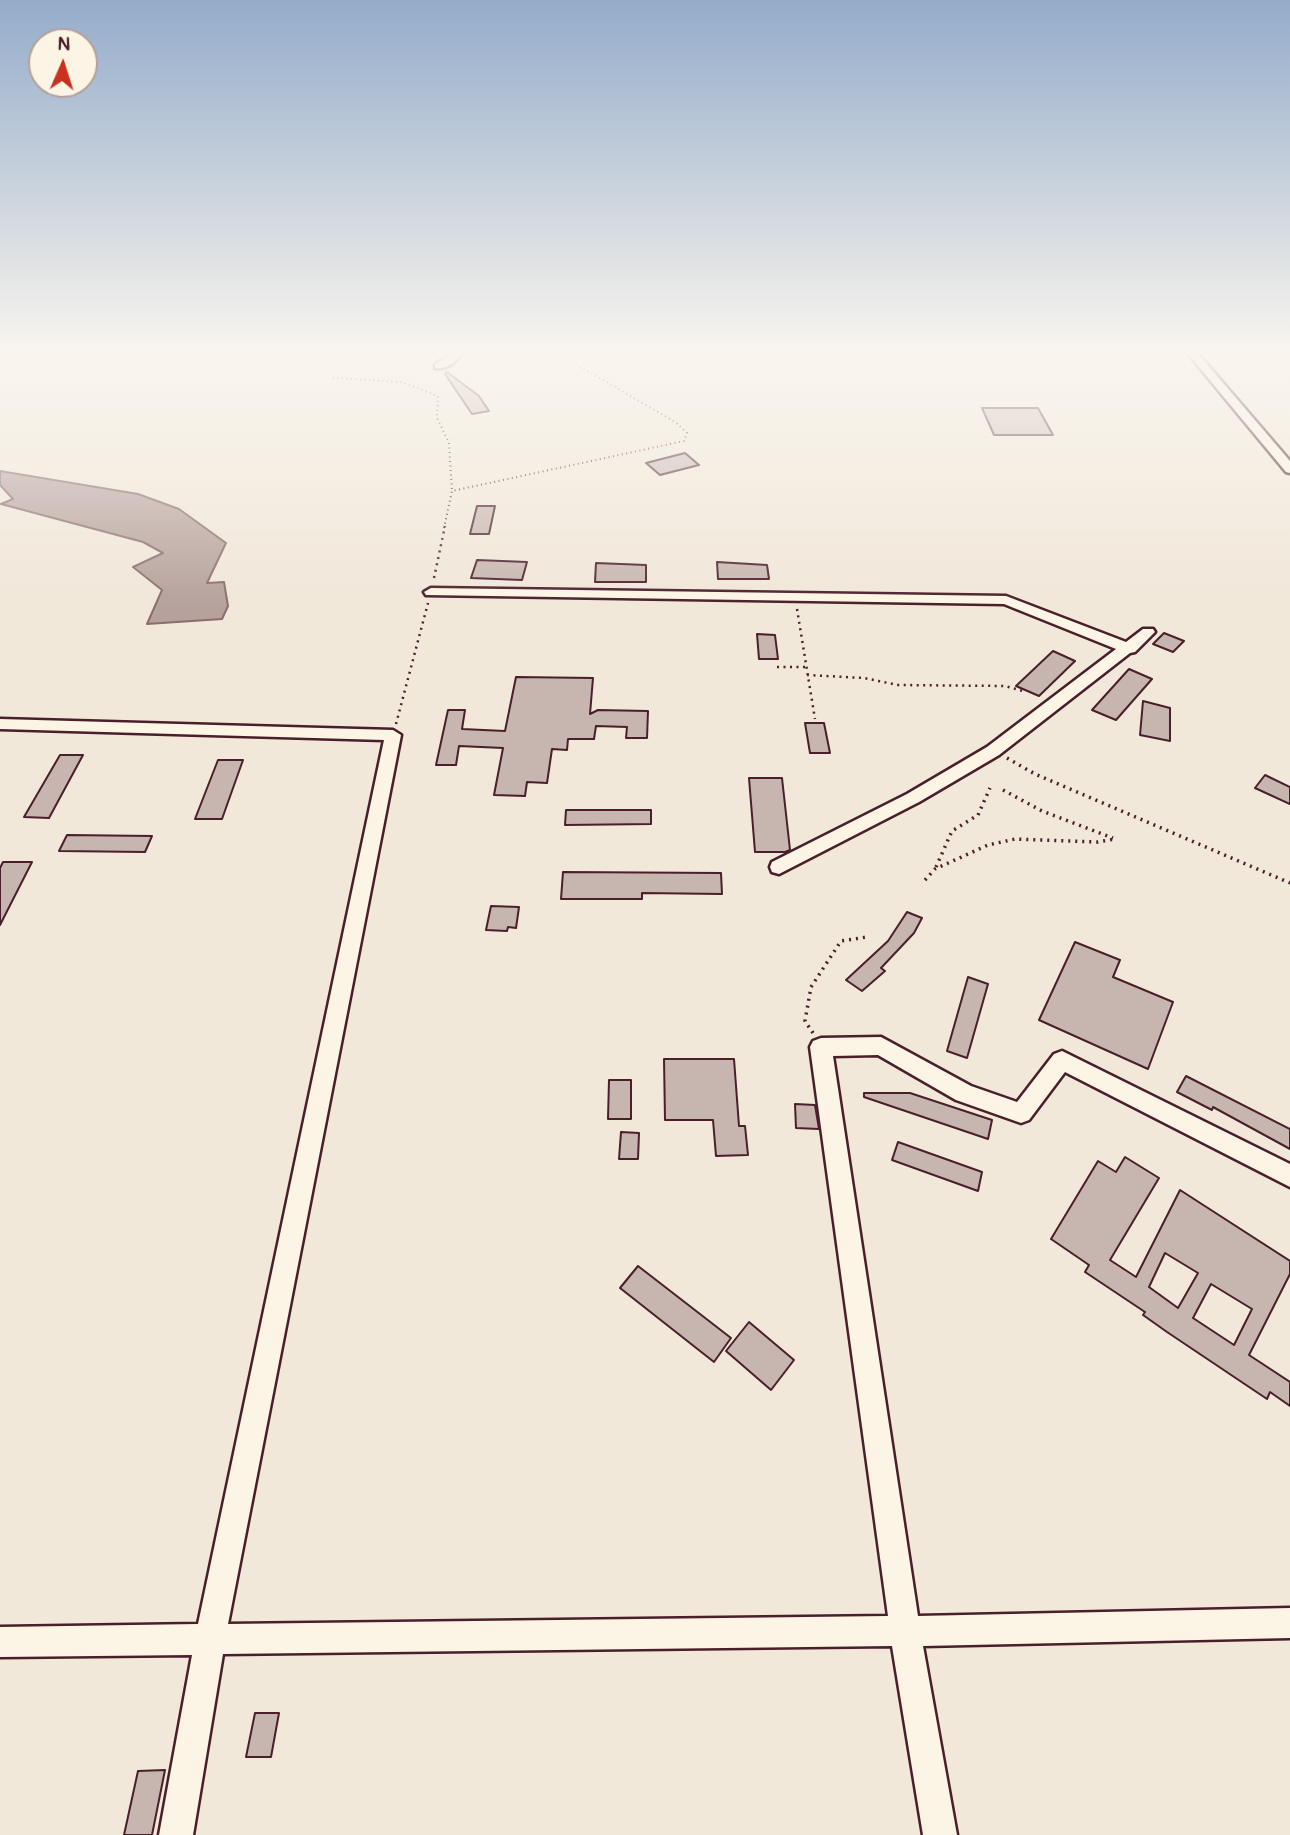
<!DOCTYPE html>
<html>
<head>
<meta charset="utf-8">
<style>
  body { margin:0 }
  #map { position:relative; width:1290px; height:1835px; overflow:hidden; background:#f1e8da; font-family:Pangolin,sans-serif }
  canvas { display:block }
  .north { position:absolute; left:28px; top:28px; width:70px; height:70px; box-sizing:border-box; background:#fcf5e5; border:2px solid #b59f9b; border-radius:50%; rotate:3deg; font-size:19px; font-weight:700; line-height:28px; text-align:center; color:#4a1f2b }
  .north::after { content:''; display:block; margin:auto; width:24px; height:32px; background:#c8321e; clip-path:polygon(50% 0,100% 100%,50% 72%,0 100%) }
</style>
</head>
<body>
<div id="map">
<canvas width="1290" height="1835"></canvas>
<div class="north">N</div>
</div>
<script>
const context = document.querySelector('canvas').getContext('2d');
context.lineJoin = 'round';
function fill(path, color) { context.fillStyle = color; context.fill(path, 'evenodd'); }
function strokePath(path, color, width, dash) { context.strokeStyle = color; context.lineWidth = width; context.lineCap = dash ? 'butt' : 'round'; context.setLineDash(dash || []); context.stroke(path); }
const water = new Path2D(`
  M 0,471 L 138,494 L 179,509 L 226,543 L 207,583 L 224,582 L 228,606 L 222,619 L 147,624 L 162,590 L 133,567 L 163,553 L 143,542 L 1,504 L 13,499 L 0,485 Z`);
const building = new Path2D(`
  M 447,372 L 479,396 L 489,411 L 472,414 L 445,374 Z
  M 982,408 L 1038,408 L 1053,435 L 994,435 Z
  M 685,453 L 699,465 L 660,475 L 646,463 Z
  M 477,506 L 495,506 L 489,534 L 470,534 Z
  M 477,560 L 527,562 L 522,580 L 471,578 Z
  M 717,562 L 767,565 L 769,579 L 718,579 Z
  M 596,563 L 646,565 L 646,582 L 595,582 Z
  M 1164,633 L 1184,641 L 1173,652 L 1153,644 Z
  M 757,634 L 775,635 L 778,659 L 759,659 Z
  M 1053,651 L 1075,661 L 1039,696 L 1016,686 Z
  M 1129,669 L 1152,679 L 1116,720 L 1092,710 Z
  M 516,677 L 593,678 L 590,714 L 598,710 L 648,711 L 647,738 L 626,738 L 627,727 L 596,726 L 594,739 L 568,739 L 567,750 L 552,749 L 547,783 L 527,782 L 525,796 L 494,795 L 503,748 L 459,746 L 456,765 L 436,765 L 448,710 L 465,710 L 462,729 L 505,731 Z
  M 1143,701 L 1170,708 L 1170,741 L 1140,735 Z
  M 805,723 L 824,723 L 830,753 L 810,753 Z
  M 60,755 L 83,755 L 49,818 L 24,817 Z
  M 218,760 L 243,760 L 222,819 L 195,819 Z
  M 1265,775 L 1290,787 L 1290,804 L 1255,788 Z
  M 749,778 L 782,778 L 790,850 L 785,852 L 755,852 Z
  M 566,810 L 651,810 L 651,824 L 565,825 Z
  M 67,835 L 152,836 L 145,852 L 59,851 Z
  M 3,862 L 32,862 L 0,925 L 0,868 Z
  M 563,872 L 721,873 L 722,894 L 642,893 L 642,899 L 561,899 Z
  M 491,906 L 519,907 L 516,928 L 508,927 L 507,931 L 486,930 Z
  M 907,912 L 922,918 L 914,933 L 881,968 L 885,971 L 862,991 L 846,980 L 888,941 Z
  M 1075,942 L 1120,960 L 1113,977 L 1173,1002 L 1148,1069 L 1039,1020 Z
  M 968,977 L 988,984 L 967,1058 L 947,1051 Z
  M 664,1059 L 734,1059 L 739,1126 L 745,1126 L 748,1155 L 716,1156 L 713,1120 L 665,1120 Z
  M 1186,1076 L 1290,1129 L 1290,1149 L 1213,1107 L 1212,1110 L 1177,1092 Z
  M 609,1080 L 631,1080 L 631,1119 L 608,1119 Z
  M 864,1093 L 910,1093 L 992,1120 L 988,1139 L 864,1097 Z
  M 795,1104 L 815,1105 L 819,1129 L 796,1128 Z
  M 621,1132 L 639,1133 L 638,1159 L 619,1159 Z
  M 898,1142 L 982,1172 L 978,1191 L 892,1160 Z
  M 1125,1157 L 1159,1178 L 1110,1260 L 1136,1277 L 1180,1190 L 1290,1261 L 1290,1274 L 1249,1355 L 1290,1382 L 1290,1406 L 1270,1392 L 1267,1399 L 1167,1332 L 1143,1315 L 1145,1312 L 1085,1272 L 1089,1265 L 1051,1239 L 1098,1161 L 1116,1172 ZM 1165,1253 L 1198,1273 L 1178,1308 L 1149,1287 ZM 1211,1284 L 1252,1309 L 1234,1345 L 1193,1318 Z
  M 638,1266 L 731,1338 L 714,1362 L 620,1288 Z
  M 749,1322 L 794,1360 L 771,1390 L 726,1351 Z
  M 255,1713 L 279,1713 L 271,1757 L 246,1757 Z
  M 165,1770 L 152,1835 L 124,1835 L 138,1771 Z`);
const pathFar2 = new Path2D(`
  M 472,355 L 489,349
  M 333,378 L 402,382 L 438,396 L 437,418 L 449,443 L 452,491
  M 444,528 L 452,491 L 684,441 L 687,433 L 675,422 L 550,349`);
const pathFar1 = new Path2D(`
  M 434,578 L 445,526
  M 797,609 L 815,719
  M 777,667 L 806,667
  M 807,675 L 864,678 L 898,685 L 1005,686 L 1023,691
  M 396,724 L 428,603`);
const path = new Path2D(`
  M 1007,758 L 1035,774 L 1290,883
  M 1003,790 L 1042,811 L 1113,838
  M 936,867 L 952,831 L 978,815 L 990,788
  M 925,880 L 935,869 L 988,845 L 1015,839 L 1098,842 L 1115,839
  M 813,1033 L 805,1021 L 811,987 L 841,941 L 867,937`);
const minor = new Path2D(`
  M 454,349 L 464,349 C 460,360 447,370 435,368 L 435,364 L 451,354 Z
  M 1184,349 L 1194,349 L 1290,461 L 1290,473 L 1286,472 Z
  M 431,588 L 1006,596 L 1126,642 L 1143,629 L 1153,629 L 1155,632 L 1135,652 L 1130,653 L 999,755 L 919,802 L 779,874 L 772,872 L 770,867 L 772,862 L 907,794 L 987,747 L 1116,649 L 1004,604 L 426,595 L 424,592 Z
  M 0,719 L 393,730 L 401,735 L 228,1624 L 888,1616 L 810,1047 L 813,1041 L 821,1038 L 881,1037 L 971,1086 L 1017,1102 L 1054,1054 L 1062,1051 L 1290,1164 L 1290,1187 L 1065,1072 L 1029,1120 L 1021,1123 L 956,1100 L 878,1055 L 833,1056 L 918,1616 L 1290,1608 L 1290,1638 L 923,1646 L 957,1835 L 923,1835 L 892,1646 L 223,1654 L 193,1835 L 159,1835 L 192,1655 L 0,1657 L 0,1627 L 198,1624 L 384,740 L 0,729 Z`);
fill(water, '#b6a19c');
strokePath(water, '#8b6d6f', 2);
fill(building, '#c7b6af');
strokePath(building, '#4a1f2b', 2);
strokePath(minor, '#4a1f2b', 5);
strokePath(pathFar2, '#4a1f2b', 2, [1, 3.5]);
strokePath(pathFar1, '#4a1f2b', 2.5, [2, 4.5]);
strokePath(path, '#4a1f2b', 3.5, [2, 5]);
fill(minor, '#fcf5e5');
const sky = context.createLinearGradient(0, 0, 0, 606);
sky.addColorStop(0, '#94acca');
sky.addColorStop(0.58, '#f9f5ee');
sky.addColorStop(1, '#f9f5ee00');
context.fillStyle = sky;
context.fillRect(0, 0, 1290, 606);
</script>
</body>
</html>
